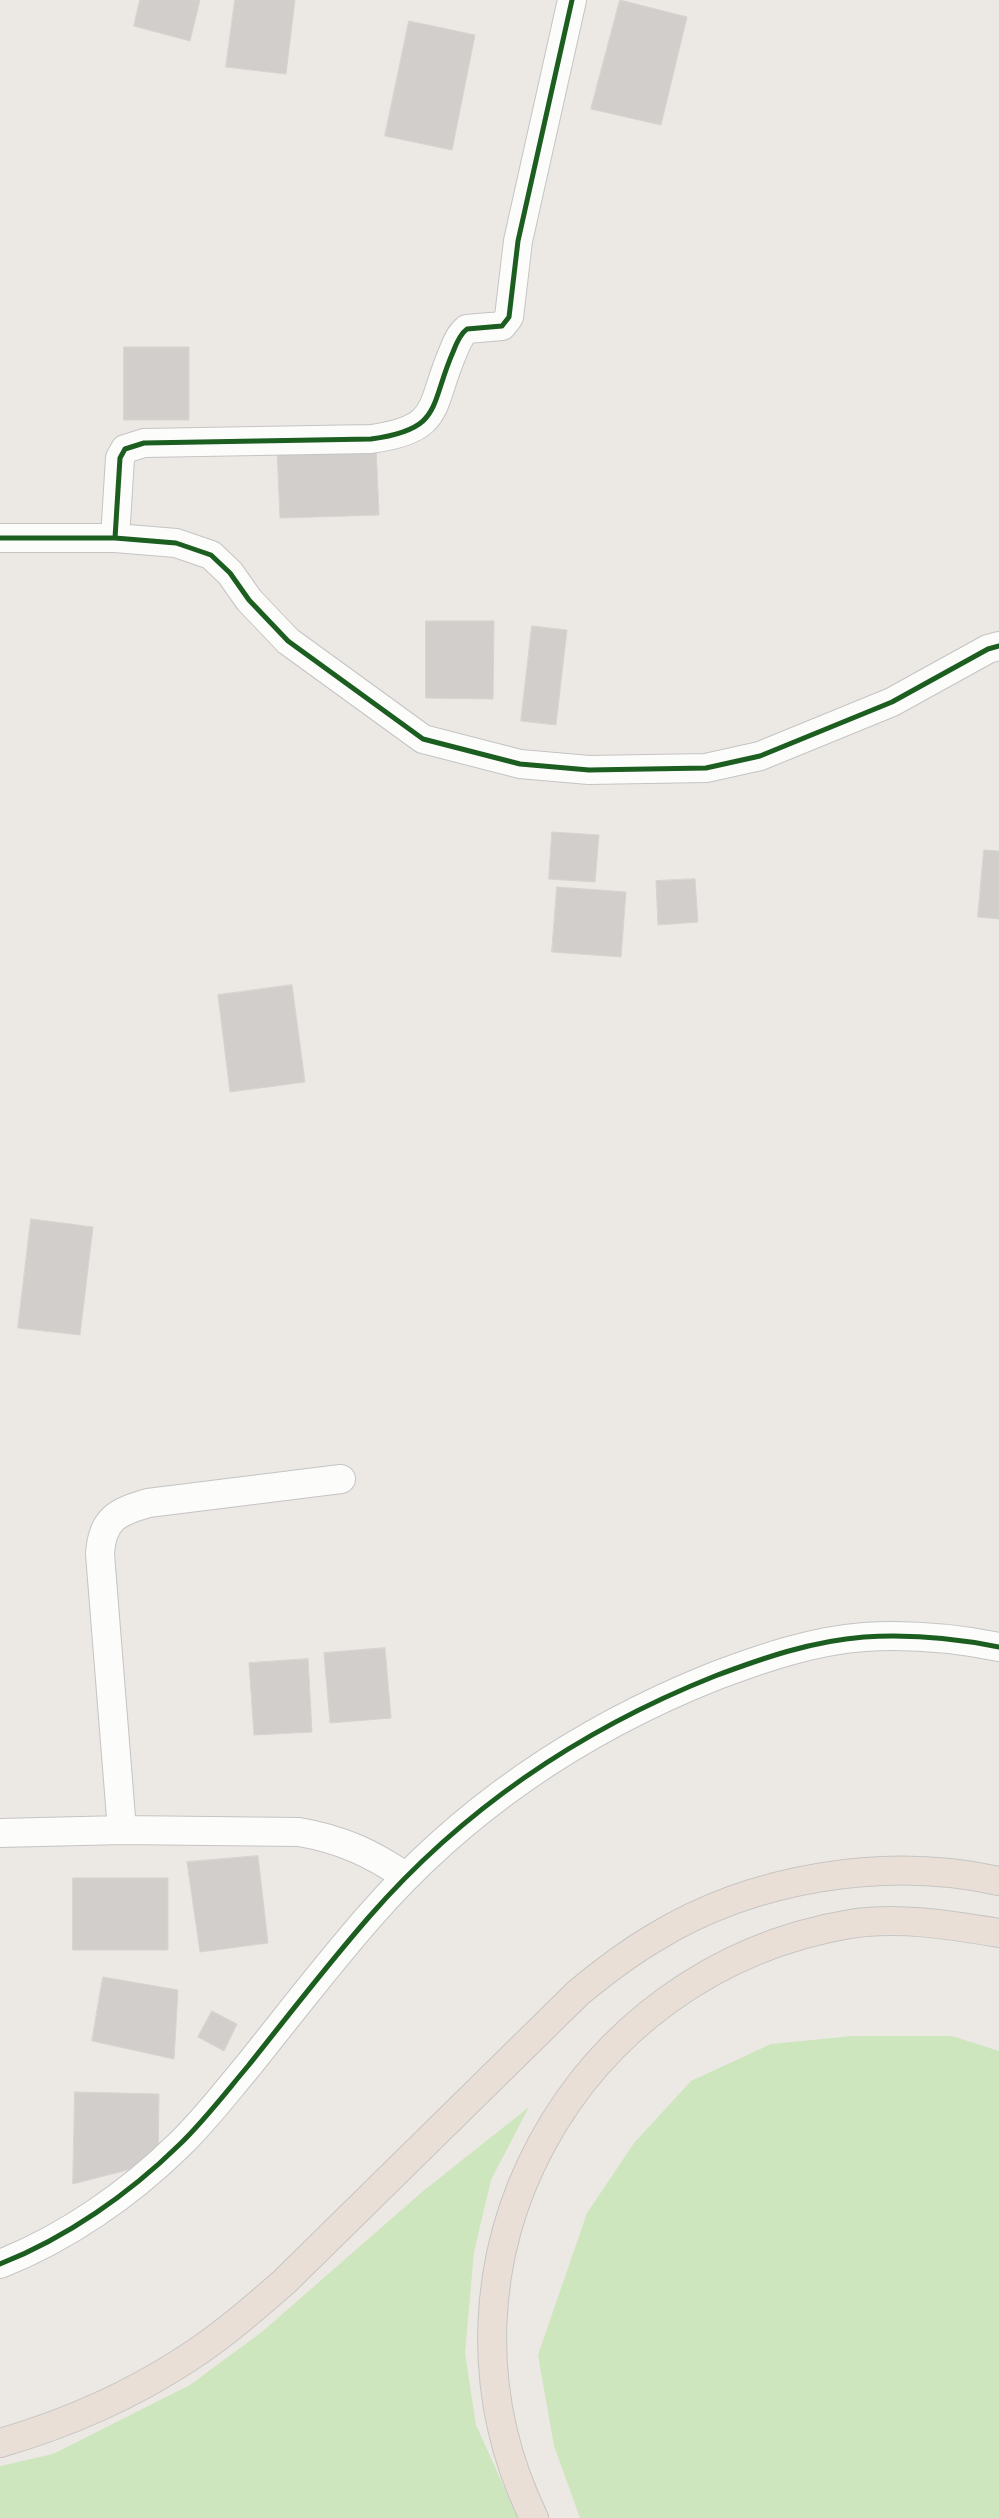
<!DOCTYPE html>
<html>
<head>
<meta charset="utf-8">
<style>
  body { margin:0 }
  canvas { display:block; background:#ece8e4 }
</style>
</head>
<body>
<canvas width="999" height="2518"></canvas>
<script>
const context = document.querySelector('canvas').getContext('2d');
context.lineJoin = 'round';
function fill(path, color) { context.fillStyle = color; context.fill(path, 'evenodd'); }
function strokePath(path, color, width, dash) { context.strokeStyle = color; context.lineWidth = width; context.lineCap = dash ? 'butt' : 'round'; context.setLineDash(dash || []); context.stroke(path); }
const green = new Path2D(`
  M 852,2036 L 952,2036 L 999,2051 L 999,2518 L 580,2518 L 554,2446 L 538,2355 L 587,2213 L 634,2143 L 691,2081 L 771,2044 Z
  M 529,2107 L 491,2180 L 474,2252 L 465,2353 L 476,2425 L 518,2518 L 0,2518 L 0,2466 L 53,2454 L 190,2385 L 263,2331 L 422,2192 Z`);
const building = new Path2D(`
  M 140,0 L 200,0 L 190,41 L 134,26 Z
  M 235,0 L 295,0 L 286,74 L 226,67 Z
  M 620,0 L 687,17 L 661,125 L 591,109 Z
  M 409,21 L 475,35 L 452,150 L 385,136 Z
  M 124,347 L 189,347 L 189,420 L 124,420 Z
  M 376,446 L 379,515 L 280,518 L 277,449 Z
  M 426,621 L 494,621 L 493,699 L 426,698 Z
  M 532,626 L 567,630 L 556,725 L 521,721 Z
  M 552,832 L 599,835 L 595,882 L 549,879 Z
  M 984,850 L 999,851 L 999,919 L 978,917 Z
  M 695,879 L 698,922 L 658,925 L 656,881 Z
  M 557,887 L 626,892 L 621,957 L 552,952 Z
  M 292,985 L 305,1082 L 230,1092 L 218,995 Z
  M 31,1219 L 93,1227 L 80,1335 L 18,1328 Z
  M 385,1648 L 391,1718 L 330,1723 L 324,1653 Z
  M 308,1659 L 312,1732 L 254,1735 L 249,1663 Z
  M 258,1856 L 268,1943 L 200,1952 L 187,1862 Z
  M 73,1878 L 168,1878 L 168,1950 L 73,1950 Z
  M 103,1977 L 178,1990 L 174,2059 L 92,2041 Z
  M 212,2011 L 237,2024 L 224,2051 L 198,2037 Z
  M 75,2092 L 159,2094 L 158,2162 L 73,2184 Z`);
const minor = new Path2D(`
  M 0,538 L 115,538 L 176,543 L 211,555 L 230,573 L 249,600 L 288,641 L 423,739 L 520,764 L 589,770 L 706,768 L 760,756 L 892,702 L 988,649 L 999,646
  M 115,538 L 120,458 L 125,449 L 144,443 L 371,439 C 443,429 429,407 453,352 C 456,344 460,334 467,329 L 502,326 L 509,317 L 518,241 L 572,0
  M 122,1830 L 100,1554 C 102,1519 117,1512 148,1503 L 341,1479
  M 0,1833 L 122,1830 L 299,1832 C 340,1839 372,1853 406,1877
  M 0,2264 C 66,2238 129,2194 179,2145 C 204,2121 226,2092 248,2066 C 288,2016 327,1965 369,1917 C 463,1809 582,1729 715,1676 C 763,1658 812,1641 864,1637 C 910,1634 954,1638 999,1647`);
const highway = new Path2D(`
  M 0,2443 C 66,2424 130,2396 188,2358 C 222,2336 253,2309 284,2282 L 578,1993 C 602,1973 627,1954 654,1938 C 753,1877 886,1856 999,1881
  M 534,2518 C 410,2263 575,1970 850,1924 C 898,1916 951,1925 999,1933`);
const cycleway = new Path2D(`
  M 0,538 L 115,538 L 176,543 L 211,555 L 230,573 L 249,600 L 288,641 L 423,739 L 520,764 L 589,770 L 706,768 L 760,756 L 892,702 L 988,649 L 999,646
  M 115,538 L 120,458 L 125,449 L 144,443 L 371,439 C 443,429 429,407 453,352 C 456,344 460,334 467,329 L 502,326 L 509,317 L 518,241 L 572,0
  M 0,2264 C 66,2238 129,2194 179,2145 C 204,2121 226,2092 248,2066 C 288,2016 327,1965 369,1917 C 463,1809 582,1729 715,1676 C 763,1658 812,1641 864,1637 C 910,1634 954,1638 999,1647`);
fill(green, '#cee6be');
fill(building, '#d1cecb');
strokePath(building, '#d7d4d0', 1);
strokePath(minor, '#c5c4c5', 30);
strokePath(highway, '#c6c5c4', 30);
strokePath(minor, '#fcfcfb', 28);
strokePath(highway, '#eadfd6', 28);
strokePath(cycleway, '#1b5e20', 5);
</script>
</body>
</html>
